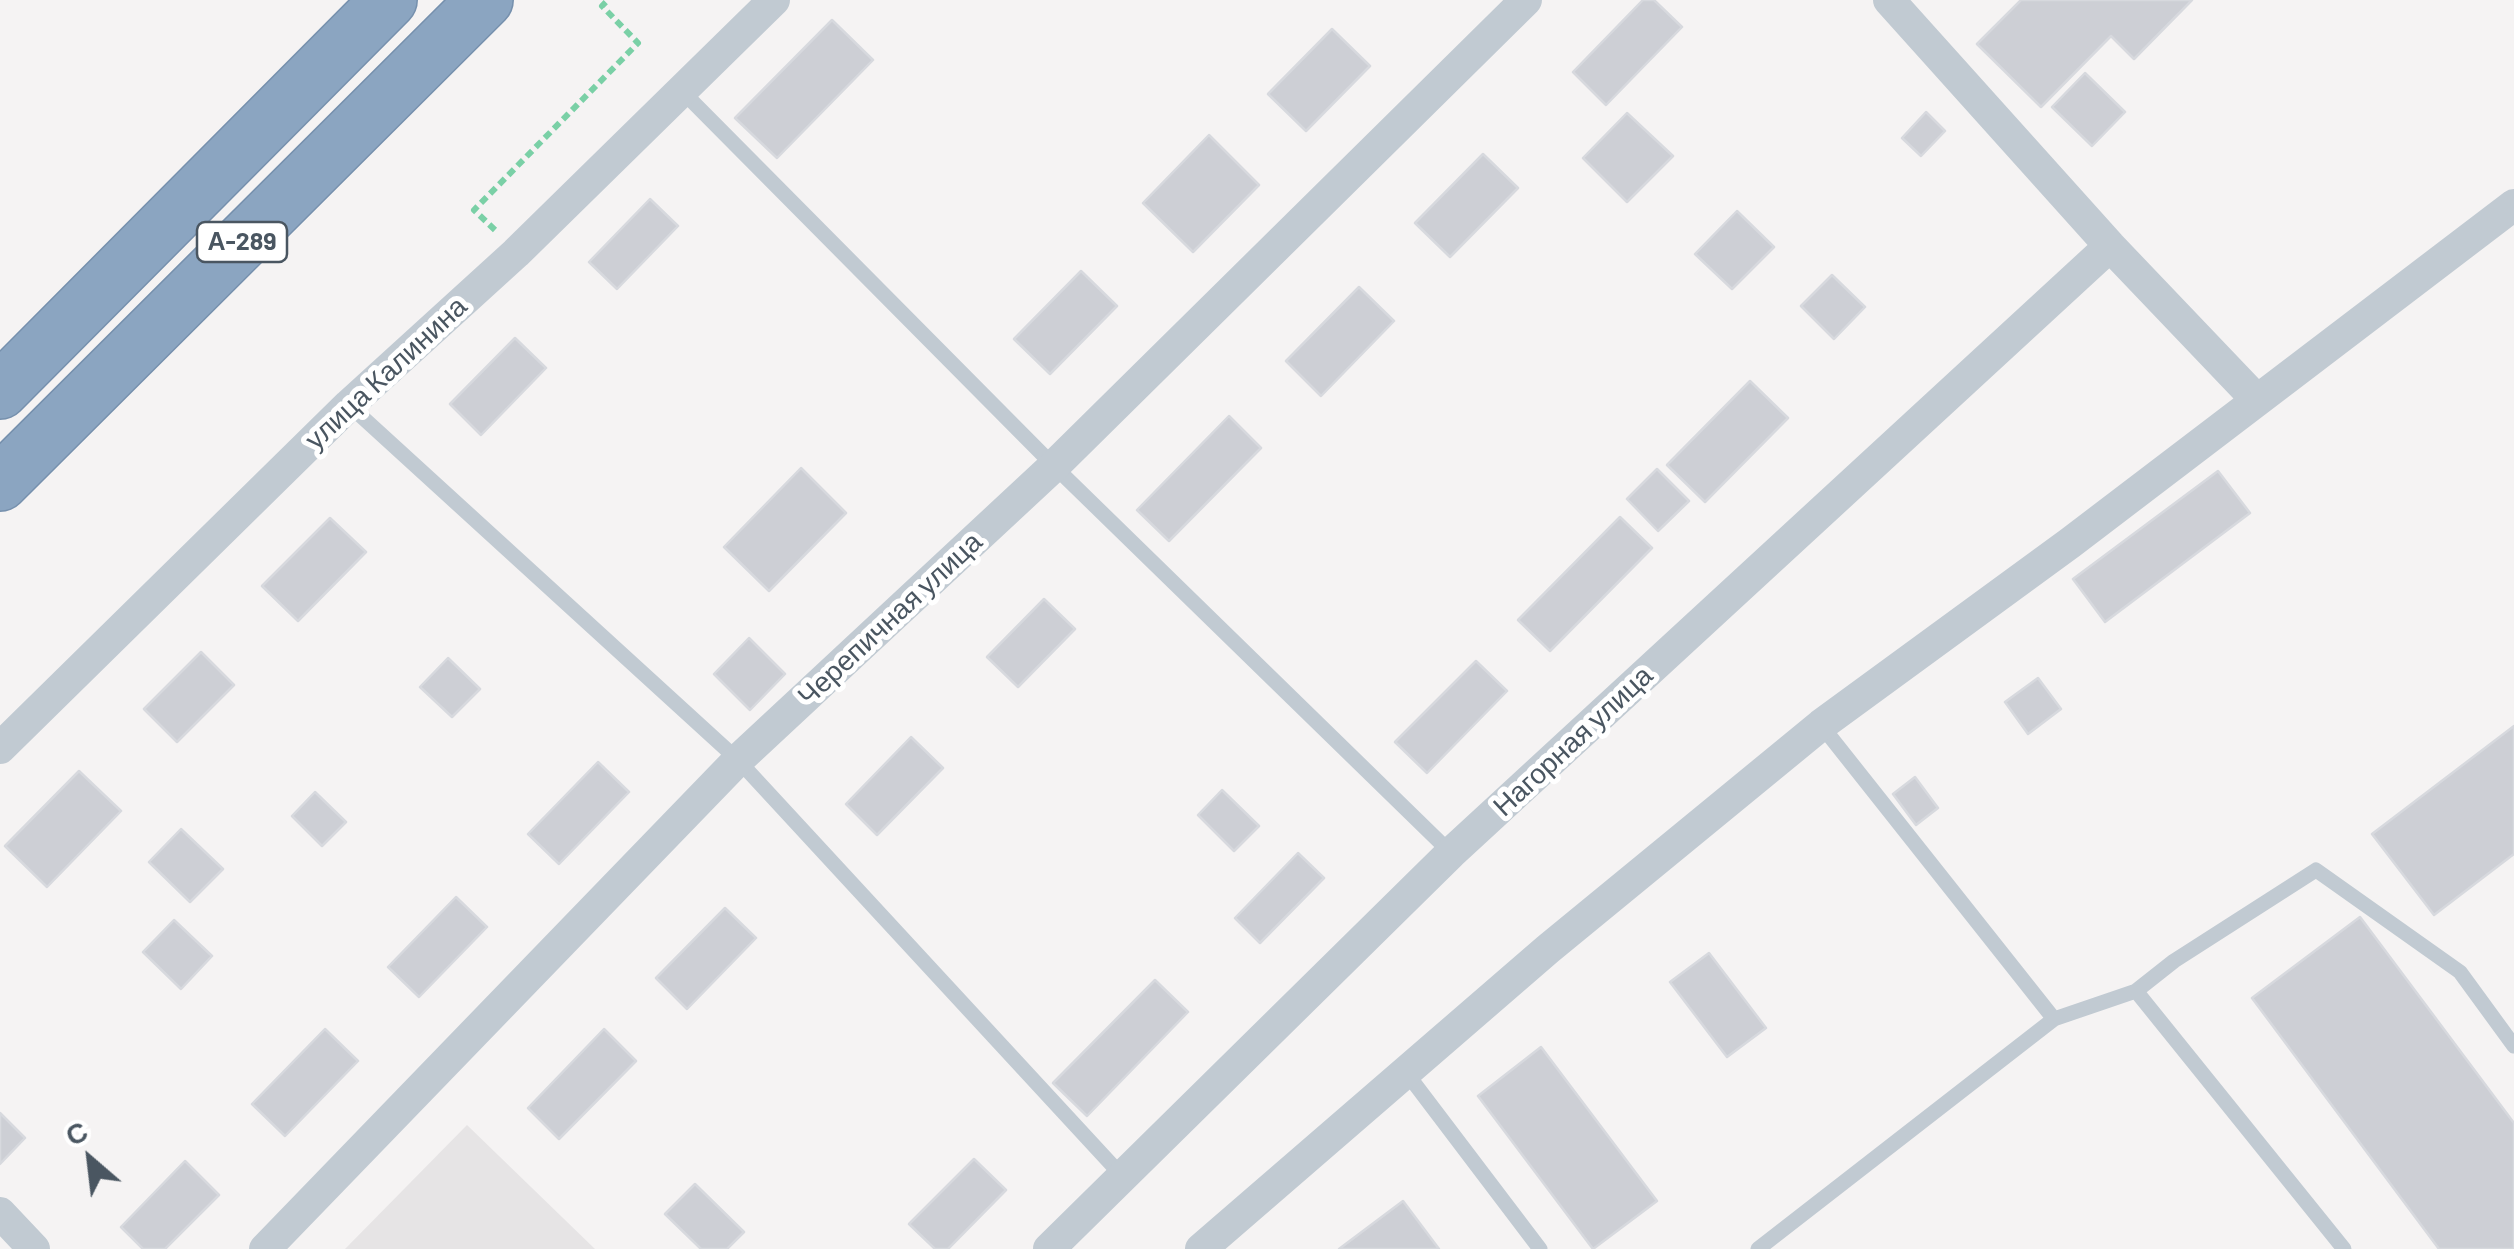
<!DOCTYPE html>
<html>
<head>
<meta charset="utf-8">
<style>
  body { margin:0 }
  #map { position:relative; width:2514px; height:1249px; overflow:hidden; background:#f5f3f3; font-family:Barlow,sans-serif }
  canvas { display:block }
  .north { position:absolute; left:40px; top:1109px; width:100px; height:100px; -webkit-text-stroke:8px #fff; paint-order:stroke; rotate:332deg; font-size:28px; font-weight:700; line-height:40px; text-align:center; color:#4a5661 }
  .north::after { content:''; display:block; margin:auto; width:35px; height:45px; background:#4a5661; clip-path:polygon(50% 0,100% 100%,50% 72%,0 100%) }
</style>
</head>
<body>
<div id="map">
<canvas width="2514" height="1249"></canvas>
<div class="north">С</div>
</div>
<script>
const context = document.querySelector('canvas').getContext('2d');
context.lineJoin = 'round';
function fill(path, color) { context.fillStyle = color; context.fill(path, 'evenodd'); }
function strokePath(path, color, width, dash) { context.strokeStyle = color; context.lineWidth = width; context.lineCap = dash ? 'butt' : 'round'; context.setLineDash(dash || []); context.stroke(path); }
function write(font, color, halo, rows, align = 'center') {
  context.font = font + ' Barlow,sans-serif'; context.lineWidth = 10; context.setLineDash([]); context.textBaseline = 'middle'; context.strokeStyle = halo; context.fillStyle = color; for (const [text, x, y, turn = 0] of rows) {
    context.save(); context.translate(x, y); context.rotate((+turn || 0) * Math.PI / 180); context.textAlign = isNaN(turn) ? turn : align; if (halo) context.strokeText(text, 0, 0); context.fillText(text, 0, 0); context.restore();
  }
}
const education = new Path2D(`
  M 467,1125 L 595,1249 L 345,1249 Z`);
const building = new Path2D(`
  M 1643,0 L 1654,0 L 1682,27 L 1606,105 L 1573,72 Z
  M 2021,0 L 2192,0 L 2134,59 L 2111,36 L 2041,107 L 1977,44 Z
  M 832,20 L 873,60 L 777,158 L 735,118 Z
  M 1332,29 L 1370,66 L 1306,131 L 1268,94 Z
  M 2085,73 L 2125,112 L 2092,146 L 2052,107 Z
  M 1926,112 L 1945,131 L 1921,156 L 1902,138 Z
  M 1627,113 L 1673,156 L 1627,202 L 1583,158 Z
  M 1209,135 L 1259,185 L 1193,252 L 1143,203 Z
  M 1483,154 L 1518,188 L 1450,257 L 1415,223 Z
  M 650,199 L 678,226 L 617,289 L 589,262 Z
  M 1737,211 L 1774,247 L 1732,289 L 1695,254 Z
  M 1081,271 L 1117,306 L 1050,374 L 1014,339 Z
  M 1832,275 L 1865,307 L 1834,339 L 1801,306 Z
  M 1359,287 L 1394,321 L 1321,396 L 1286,361 Z
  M 515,338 L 546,368 L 481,435 L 450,404 Z
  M 1750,381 L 1788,418 L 1705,502 L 1667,465 Z
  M 1229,416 L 1261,448 L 1169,541 L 1137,510 Z
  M 801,468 L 846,513 L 769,591 L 724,547 Z
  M 1657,469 L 1689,501 L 1658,531 L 1627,499 Z
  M 2218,471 L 2250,513 L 2105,622 L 2073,579 Z
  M 1620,517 L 1652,548 L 1550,651 L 1518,620 Z
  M 330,518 L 366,552 L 298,621 L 262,586 Z
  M 1044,599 L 1075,629 L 1018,687 L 987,657 Z
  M 749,638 L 785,674 L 750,710 L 714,674 Z
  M 201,652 L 234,685 L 177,742 L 144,709 Z
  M 448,658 L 480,689 L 452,717 L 420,687 Z
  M 1476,661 L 1507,691 L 1427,773 L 1395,742 Z
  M 2038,678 L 2061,709 L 2028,734 L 2005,702 Z
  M 2514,726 L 2514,854 L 2434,915 L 2372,834 Z
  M 911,737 L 943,768 L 877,835 L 846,804 Z
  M 598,762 L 629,792 L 559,864 L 528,834 Z
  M 79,771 L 121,811 L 47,887 L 5,846 Z
  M 1915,777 L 1938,808 L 1916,825 L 1893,794 Z
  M 1222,790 L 1259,826 L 1234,851 L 1198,815 Z
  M 315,792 L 346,822 L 322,846 L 292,816 Z
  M 181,829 L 223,869 L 190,902 L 149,862 Z
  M 1298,853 L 1324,878 L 1260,943 L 1235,918 Z
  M 456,897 L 487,927 L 419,997 L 388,967 Z
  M 725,908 L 756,938 L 687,1009 L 656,978 Z
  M 2360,917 L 2514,1123 L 2514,1249 L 2439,1249 L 2252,998 Z
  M 174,920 L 212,956 L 181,989 L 143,952 Z
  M 1709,953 L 1766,1028 L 1727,1057 L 1670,982 Z
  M 1155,980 L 1188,1012 L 1087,1116 L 1053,1083 Z
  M 325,1029 L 358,1061 L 285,1136 L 252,1104 Z
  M 604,1029 L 636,1061 L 559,1139 L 528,1108 Z
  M 1541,1047 L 1657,1201 L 1593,1249 L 1478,1096 Z
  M 0,1113 L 25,1138 L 0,1164 Z
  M 974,1159 L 1006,1190 L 948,1249 L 935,1249 L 909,1224 Z
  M 185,1161 L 219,1195 L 165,1249 L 143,1249 L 121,1227 Z
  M 695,1184 L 744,1232 L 727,1249 L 701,1249 L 665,1214 Z
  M 1403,1201 L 1439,1249 L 1339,1249 Z`);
const path = new Path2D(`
  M 495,230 L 474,210 L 638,43 L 602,6 L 608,0`);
const lane = new Path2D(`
  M 682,91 L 1054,466 L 1451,853
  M 349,405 L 738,760 L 1124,1178
  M 2136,991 L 2344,1249
  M 2054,1019 L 2136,991 L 2174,961 L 2316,870 L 2460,972 L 2514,1046
  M 1405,1071 L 1540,1249
  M 1758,1249 L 2054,1019 L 1821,725`);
const street = new Path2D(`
  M 1889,0 L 2110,246 L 2256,399
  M 0,748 L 349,405 L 516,253 L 774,0
  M 0,1213 L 34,1249
  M 265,1249 L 738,760 L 1054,466 L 1526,0
  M 1049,1249 L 1451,853 L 2110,246
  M 1201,1249 L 1548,949 L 1821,725 L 2070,543 L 2514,205`);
const highway = new Path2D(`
  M 0,391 L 389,0
  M 0,483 L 485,0`);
const shields = [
  [242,242,90]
];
const shieldNames = [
  ["А-289",242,242]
];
const streetNames = [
  ["улица Калинина",386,373,-43],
  ["Черепичная улица",890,619,-43],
  ["Нагорная улица",1573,741,-43]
];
fill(education, '#e6e4e5');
fill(building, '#cdcfd5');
strokePath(building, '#d7d9de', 2.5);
strokePath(highway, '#7690ad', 58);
strokePath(path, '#7ad0a6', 6, [8, 5]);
strokePath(lane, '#c1cad2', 15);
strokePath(street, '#c1cad2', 32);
strokePath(highway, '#8ba5c1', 55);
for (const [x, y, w] of shields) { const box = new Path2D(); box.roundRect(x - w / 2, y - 20, w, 40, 8); context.fillStyle = '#fff'; context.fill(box); strokePath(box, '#4a5661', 2.5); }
write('bold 25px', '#4a5661', null, shieldNames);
write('28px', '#4a5661', '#fff', streetNames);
</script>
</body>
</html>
